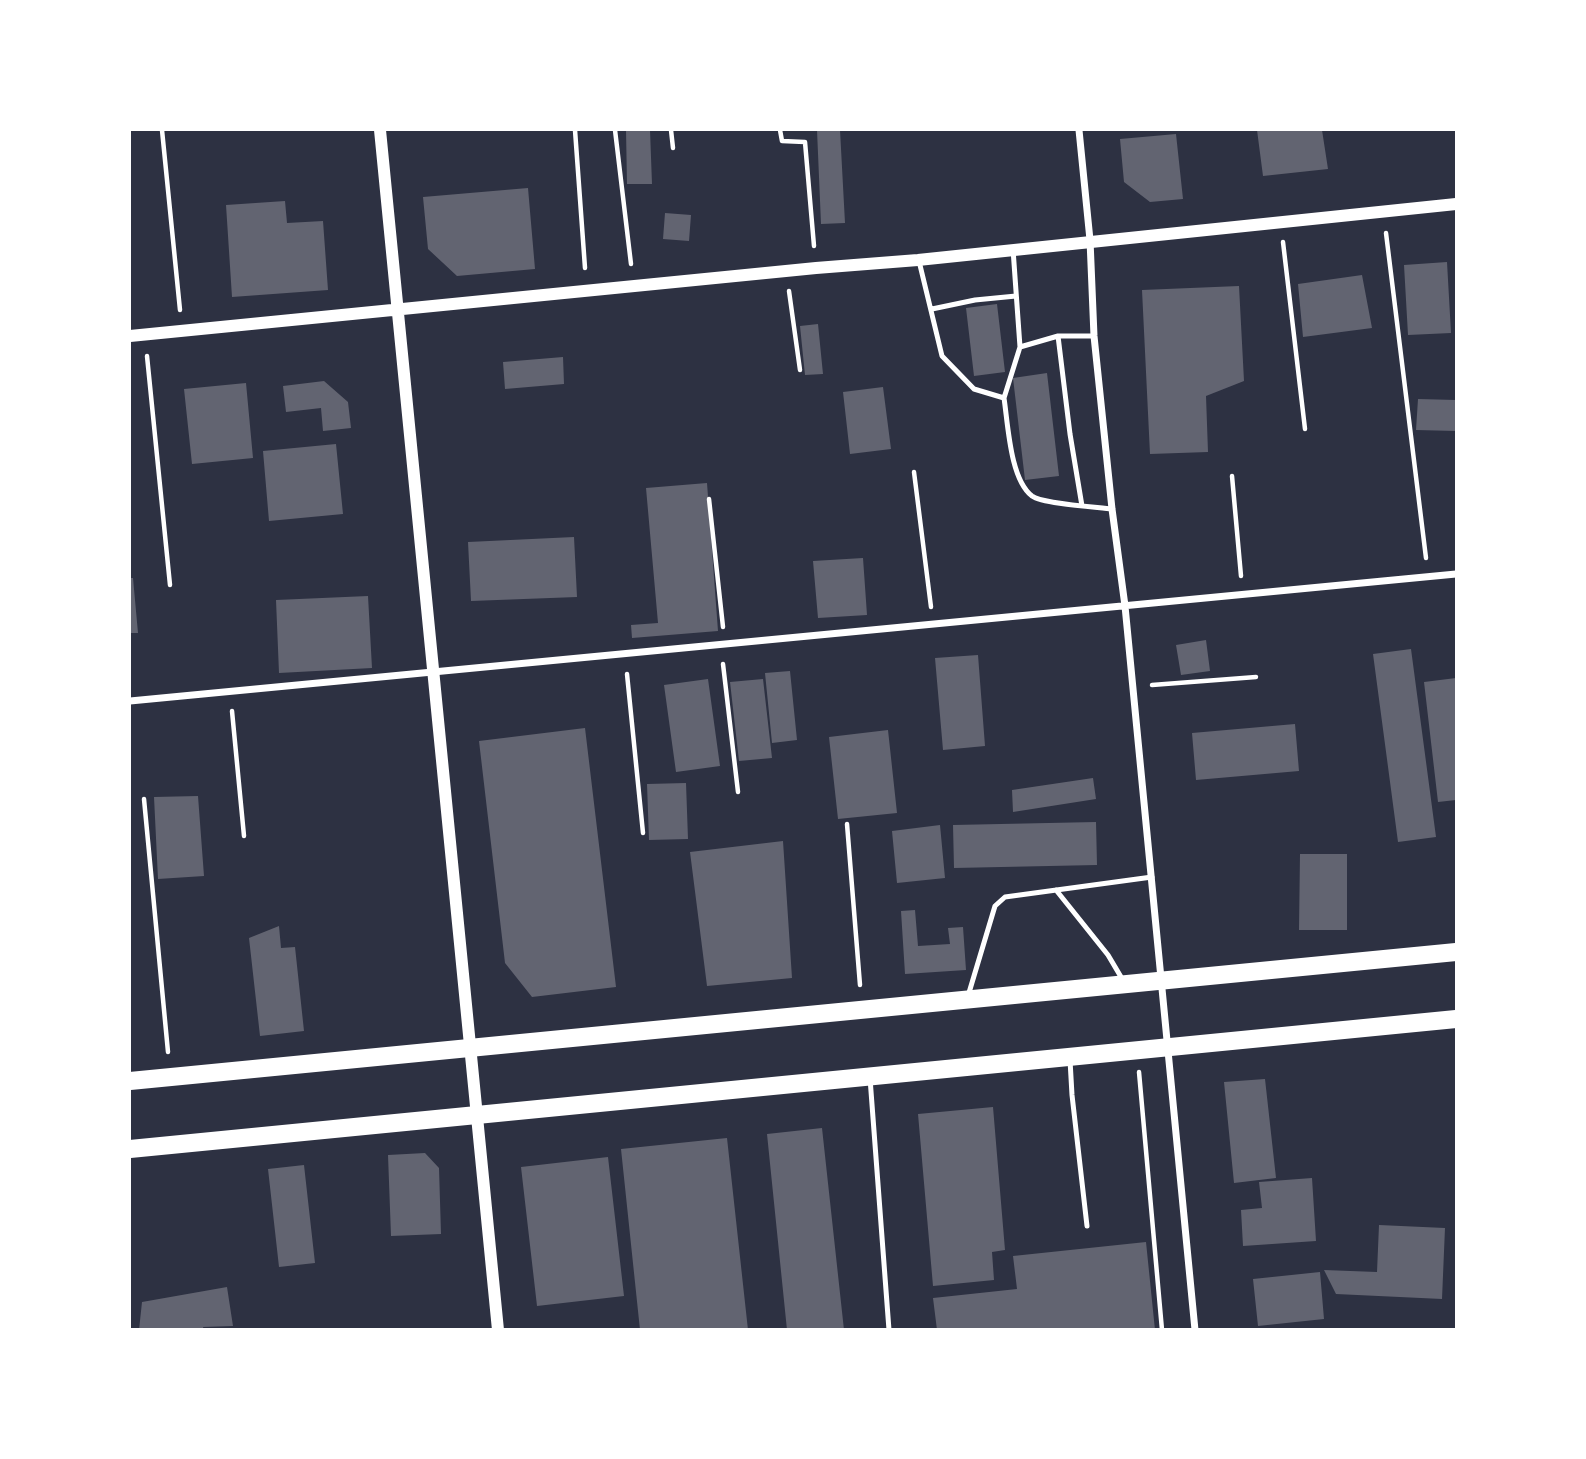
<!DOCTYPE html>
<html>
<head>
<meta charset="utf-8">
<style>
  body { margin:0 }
  #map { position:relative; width:1586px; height:1459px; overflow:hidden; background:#2d3142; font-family:"Asap Condensed",sans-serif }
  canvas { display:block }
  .frame { position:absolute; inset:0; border:131px solid #fff; pointer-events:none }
</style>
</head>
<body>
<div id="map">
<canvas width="1586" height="1459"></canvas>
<div class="frame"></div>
</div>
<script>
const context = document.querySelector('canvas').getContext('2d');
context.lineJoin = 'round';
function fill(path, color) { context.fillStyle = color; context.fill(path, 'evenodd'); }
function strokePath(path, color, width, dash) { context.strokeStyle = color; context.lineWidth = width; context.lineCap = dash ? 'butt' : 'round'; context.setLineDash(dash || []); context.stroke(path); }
const building = new Path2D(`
  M 626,130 L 650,130 L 652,184 L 627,184 Z
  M 817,130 L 840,130 L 845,223 L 821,224 Z
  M 1257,130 L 1322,130 L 1328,169 L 1263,176 Z
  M 1176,134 L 1183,199 L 1150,202 L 1124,182 L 1120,139 Z
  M 528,188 L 535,269 L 457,276 L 428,249 L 423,197 Z
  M 285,201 L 287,223 L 323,221 L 328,290 L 232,297 L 226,205 Z
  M 665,213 L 691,215 L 689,241 L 663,239 Z
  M 1447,262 L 1451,333 L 1408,335 L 1404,265 Z
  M 1362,275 L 1372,328 L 1303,337 L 1298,284 Z
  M 1239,286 L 1244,381 L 1206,396 L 1208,452 L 1150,454 L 1142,290 Z
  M 997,304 L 1005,372 L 974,376 L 966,308 Z
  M 818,324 L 823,374 L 805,375 L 800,326 Z
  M 563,357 L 564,384 L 505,389 L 503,362 Z
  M 1047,373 L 1059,476 L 1025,480 L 1013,378 Z
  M 324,381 L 348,402 L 351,428 L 323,431 L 321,408 L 286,412 L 283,386 Z
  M 246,383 L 253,458 L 192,464 L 184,389 Z
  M 883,387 L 891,449 L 850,454 L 843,392 Z
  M 1418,399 L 1456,400 L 1456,431 L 1416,430 Z
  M 336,444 L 343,514 L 269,521 L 263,451 Z
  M 707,483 L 718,631 L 632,638 L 631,625 L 658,623 L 646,488 Z
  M 574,537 L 577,597 L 471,601 L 468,542 Z
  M 863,558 L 867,615 L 818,618 L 813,561 Z
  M 130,578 L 133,578 L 138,633 L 130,633 Z
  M 368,596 L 372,668 L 279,673 L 276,600 Z
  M 1206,640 L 1210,671 L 1181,675 L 1176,645 Z
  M 1411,649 L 1436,837 L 1398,842 L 1373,654 Z
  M 978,655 L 985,746 L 943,750 L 935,658 Z
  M 790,671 L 797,740 L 772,743 L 765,673 Z
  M 1456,678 L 1456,800 L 1438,802 L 1424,682 Z
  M 708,679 L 720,766 L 676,772 L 664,685 Z
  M 763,679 L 772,758 L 739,761 L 730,682 Z
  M 1295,724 L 1299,771 L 1196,780 L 1192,733 Z
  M 585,728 L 616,987 L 532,997 L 505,963 L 479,741 Z
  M 888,730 L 897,813 L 838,819 L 829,737 Z
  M 1093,778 L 1096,799 L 1013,812 L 1012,790 Z
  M 686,783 L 688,839 L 649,840 L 647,784 Z
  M 198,796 L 204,876 L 158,879 L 154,797 Z
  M 1096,822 L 1097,865 L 954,868 L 953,825 Z
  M 940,825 L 945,878 L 897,883 L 892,831 Z
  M 783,841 L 792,978 L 707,986 L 690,852 Z
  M 1300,854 L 1347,854 L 1347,930 L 1299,930 Z
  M 915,910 L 918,946 L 950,944 L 948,928 L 963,927 L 966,970 L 905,974 L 901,911 Z
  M 279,926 L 281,948 L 295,947 L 304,1031 L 260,1036 L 249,938 Z
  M 1265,1079 L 1276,1178 L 1234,1183 L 1224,1082 Z
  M 993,1107 L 1005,1250 L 992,1252 L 994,1280 L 933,1286 L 918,1114 Z
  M 822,1128 L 844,1330 L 787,1330 L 767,1134 Z
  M 727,1138 L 748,1330 L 640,1330 L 621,1149 Z
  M 425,1153 L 439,1168 L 441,1234 L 391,1236 L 388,1155 Z
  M 608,1157 L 624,1296 L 537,1306 L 521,1167 Z
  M 304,1165 L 315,1263 L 279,1267 L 268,1169 Z
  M 1312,1178 L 1316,1241 L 1243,1246 L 1241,1210 L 1262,1208 L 1259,1182 Z
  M 1379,1225 L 1445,1228 L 1442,1299 L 1336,1294 L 1324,1270 L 1377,1272 Z
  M 1146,1242 L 1155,1330 L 937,1330 L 933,1298 L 1017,1289 L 1013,1256 Z
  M 1320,1272 L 1324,1319 L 1258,1326 L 1253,1279 Z
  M 227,1287 L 233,1326 L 203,1327 L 204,1330 L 139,1330 L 142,1302 Z`);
const path = new Path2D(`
  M 162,130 L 180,310
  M 575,130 L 585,268
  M 615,130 L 631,264
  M 671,130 L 673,148
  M 780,130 L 782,141 L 805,142 L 814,246
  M 1386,233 L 1426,558
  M 1283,242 L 1305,429
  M 789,291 L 800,370
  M 147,356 L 170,585
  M 914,472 L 931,607
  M 1232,476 L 1241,576
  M 709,499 L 723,627
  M 723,664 L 738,792
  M 627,674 L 643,833
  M 1152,685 L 1256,677
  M 232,711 L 244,836
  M 144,799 L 168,1052
  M 847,824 L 860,985
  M 1139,1072 L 1162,1330`);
const service = new Path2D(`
  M 1013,249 L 1020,347
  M 919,261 L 942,356 L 974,389 L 1004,398 C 1008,424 1010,479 1032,496 C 1043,504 1096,507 1112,509
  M 932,309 L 975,300 L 1016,296
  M 1058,336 L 1070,434 L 1082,506
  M 1004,398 L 1020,347 L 1058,336 L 1094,336
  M 1056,890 L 1108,955 L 1124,982
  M 968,996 L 995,906 L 1005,897 L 1152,877
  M 1070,1060 L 1072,1095 L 1087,1226
  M 870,1078 L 889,1330`);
const minor = new Path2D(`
  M 1079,130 L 1090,240 L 1094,336 L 1112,509 L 1125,606 L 1195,1330
  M 130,701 L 1456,574`);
const tertiary = new Path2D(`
  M 380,130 L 498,1330
  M 130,336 L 816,268 L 918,260 L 1456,204`);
const primary = new Path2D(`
  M 130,1081 L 1456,952
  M 130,1149 L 1456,1019`);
fill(building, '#626471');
strokePath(path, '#fff', 4.5);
strokePath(service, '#fff', 5);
strokePath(minor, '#fff', 7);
strokePath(tertiary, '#fff', 12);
strokePath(primary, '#fff', 18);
</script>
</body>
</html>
